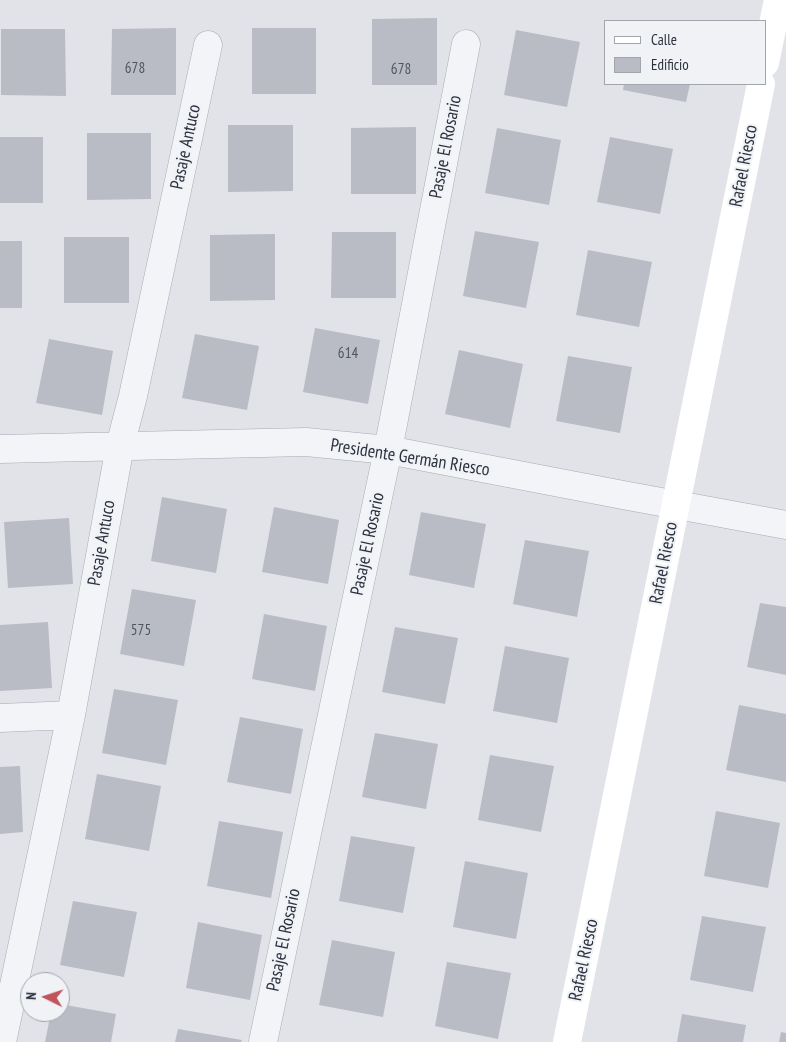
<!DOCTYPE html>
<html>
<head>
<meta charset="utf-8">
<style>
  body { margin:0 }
  #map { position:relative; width:786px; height:1042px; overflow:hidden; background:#e1e3e8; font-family:"PT Sans Narrow",sans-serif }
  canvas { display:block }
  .legend { position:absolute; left:604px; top:20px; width:162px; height:65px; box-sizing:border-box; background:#f0f2f6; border:1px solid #a1a5ac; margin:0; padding:6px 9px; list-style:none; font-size:15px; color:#2b313e }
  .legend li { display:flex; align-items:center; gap:10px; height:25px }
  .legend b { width:25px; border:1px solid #a1a5ac }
  .north { position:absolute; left:20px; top:972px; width:50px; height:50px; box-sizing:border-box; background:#f0f2f6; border:1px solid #a1a5ac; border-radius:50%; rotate:274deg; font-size:14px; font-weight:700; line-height:20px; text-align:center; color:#2b313e }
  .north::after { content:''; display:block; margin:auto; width:18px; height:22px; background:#c0535c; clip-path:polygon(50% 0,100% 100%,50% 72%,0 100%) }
</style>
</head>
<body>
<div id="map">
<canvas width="786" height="1042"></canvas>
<ul class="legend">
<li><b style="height:6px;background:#fff"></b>Calle</li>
<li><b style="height:14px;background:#b9bcc4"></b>Edificio</li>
</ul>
<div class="north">N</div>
</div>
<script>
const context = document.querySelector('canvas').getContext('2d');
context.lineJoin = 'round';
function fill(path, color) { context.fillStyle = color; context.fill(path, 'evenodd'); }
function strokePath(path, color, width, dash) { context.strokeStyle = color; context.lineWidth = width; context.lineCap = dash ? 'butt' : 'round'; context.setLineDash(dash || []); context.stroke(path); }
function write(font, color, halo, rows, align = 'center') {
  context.font = font + ' "PT Sans Narrow",sans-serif'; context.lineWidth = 4; context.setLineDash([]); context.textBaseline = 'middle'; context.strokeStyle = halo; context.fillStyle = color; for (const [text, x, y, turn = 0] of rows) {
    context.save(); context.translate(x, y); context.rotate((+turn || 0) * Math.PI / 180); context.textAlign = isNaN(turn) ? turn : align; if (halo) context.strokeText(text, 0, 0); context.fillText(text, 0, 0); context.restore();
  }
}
const building = new Path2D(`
  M 437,18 L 437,85 L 372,85 L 372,19 Z
  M 176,28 L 176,95 L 111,95 L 112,29 Z
  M 252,28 L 316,28 L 316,94 L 252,94 Z
  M 1,29 L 65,29 L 66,96 L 1,95 Z
  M 516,30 L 580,42 L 567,107 L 504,95 Z
  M 624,84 L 690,84 L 686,102 L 623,90 Z
  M 228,125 L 293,125 L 293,191 L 228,192 Z
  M 416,127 L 416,194 L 351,194 L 351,128 Z
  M 497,128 L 561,140 L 549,205 L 485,193 Z
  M 87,133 L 151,133 L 151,199 L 87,200 Z
  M 0,137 L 43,137 L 43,203 L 0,203 Z
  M 610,137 L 673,149 L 660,214 L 597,202 Z
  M 475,231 L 539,242 L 526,308 L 463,296 Z
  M 332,232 L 396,232 L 396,298 L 331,298 Z
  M 275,234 L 275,300 L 210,301 L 210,235 Z
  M 64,237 L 129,237 L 129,303 L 64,303 Z
  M 0,241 L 22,241 L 22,308 L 0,308 Z
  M 588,250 L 652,262 L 639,327 L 576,315 Z
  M 315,328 L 380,340 L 368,404 L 303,392 Z
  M 195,334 L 259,346 L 247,410 L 182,398 Z
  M 49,339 L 113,351 L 102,415 L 36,403 Z
  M 459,350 L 523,364 L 510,428 L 445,414 Z
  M 568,356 L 632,367 L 620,433 L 556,421 Z
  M 162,497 L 227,509 L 216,573 L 151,561 Z
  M 274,507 L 339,520 L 328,584 L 262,572 Z
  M 421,512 L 486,524 L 474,588 L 409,575 Z
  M 69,518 L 73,584 L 8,588 L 4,522 Z
  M 525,540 L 589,551 L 577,617 L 513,604 Z
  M 132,589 L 196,600 L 184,666 L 120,654 Z
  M 760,603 L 786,607 L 786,675 L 747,667 Z
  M 264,614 L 327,626 L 315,691 L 252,679 Z
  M 48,622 L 52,688 L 0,691 L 0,625 Z
  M 395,627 L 458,638 L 445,704 L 382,692 Z
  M 505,646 L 569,658 L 557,723 L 493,711 Z
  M 114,689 L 178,700 L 166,765 L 102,753 Z
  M 739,705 L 786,714 L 786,782 L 726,770 Z
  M 240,717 L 303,729 L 291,794 L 227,782 Z
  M 375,733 L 438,744 L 426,809 L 362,797 Z
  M 490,755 L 554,766 L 541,832 L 478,820 Z
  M 20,766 L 23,832 L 0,834 L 0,767 Z
  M 97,774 L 161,786 L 149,851 L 85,839 Z
  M 716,811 L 780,823 L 768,888 L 704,876 Z
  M 219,821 L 283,832 L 271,898 L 207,886 Z
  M 351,836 L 415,847 L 403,913 L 339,901 Z
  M 465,861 L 528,873 L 516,939 L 453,927 Z
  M 73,901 L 137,912 L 124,977 L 60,965 Z
  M 702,916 L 766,927 L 753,992 L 690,980 Z
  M 198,922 L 262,935 L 250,1000 L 186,988 Z
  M 332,940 L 395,952 L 383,1017 L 319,1005 Z
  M 447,962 L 511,973 L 498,1039 L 435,1026 Z
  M 60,1004 L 116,1014 L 111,1042 L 45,1042 L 51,1012 L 60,1012 Z
  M 682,1014 L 746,1025 L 743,1042 L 677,1042 Z
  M 178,1029 L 242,1040 L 241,1042 L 175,1042 Z
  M 781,1032 L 786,1033 L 786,1042 L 779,1042 Z`);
const minor = new Path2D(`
  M 0,449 L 306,442 L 388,450 C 521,476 653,501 786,525
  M 0,718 L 71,715
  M 2,1042 L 71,715 L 120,446 L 133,396 L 208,45
  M 263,1042 L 388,450 L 466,44`);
const secondary = new Path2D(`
  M 765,63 L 778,0
  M 567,1042 L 761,84`);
const numberNames = [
  ["678",135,69],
  ["678",401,70],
  ["614",348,354],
  ["575",141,631]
];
const streetNames = [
  ["Pasaje Antuco",186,147,-78],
  ["Pasaje El Rosario",446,147,-79],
  ["Rafael Riesco",744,166,-79],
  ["Presidente Germán Riesco",410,458,9],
  ["Pasaje Antuco",102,543,-80],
  ["Pasaje El Rosario",368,544,-78],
  ["Rafael Riesco",664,563,-79],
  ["Pasaje El Rosario",284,940,-78],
  ["Rafael Riesco",584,960,-78]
];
fill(building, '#b9bcc4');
strokePath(minor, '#a7aab2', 29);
strokePath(minor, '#f3f4f7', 28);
strokePath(secondary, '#fff', 28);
write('15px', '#4e5460', null, numberNames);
write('18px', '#2b313e', '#f0f2f6', streetNames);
</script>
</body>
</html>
